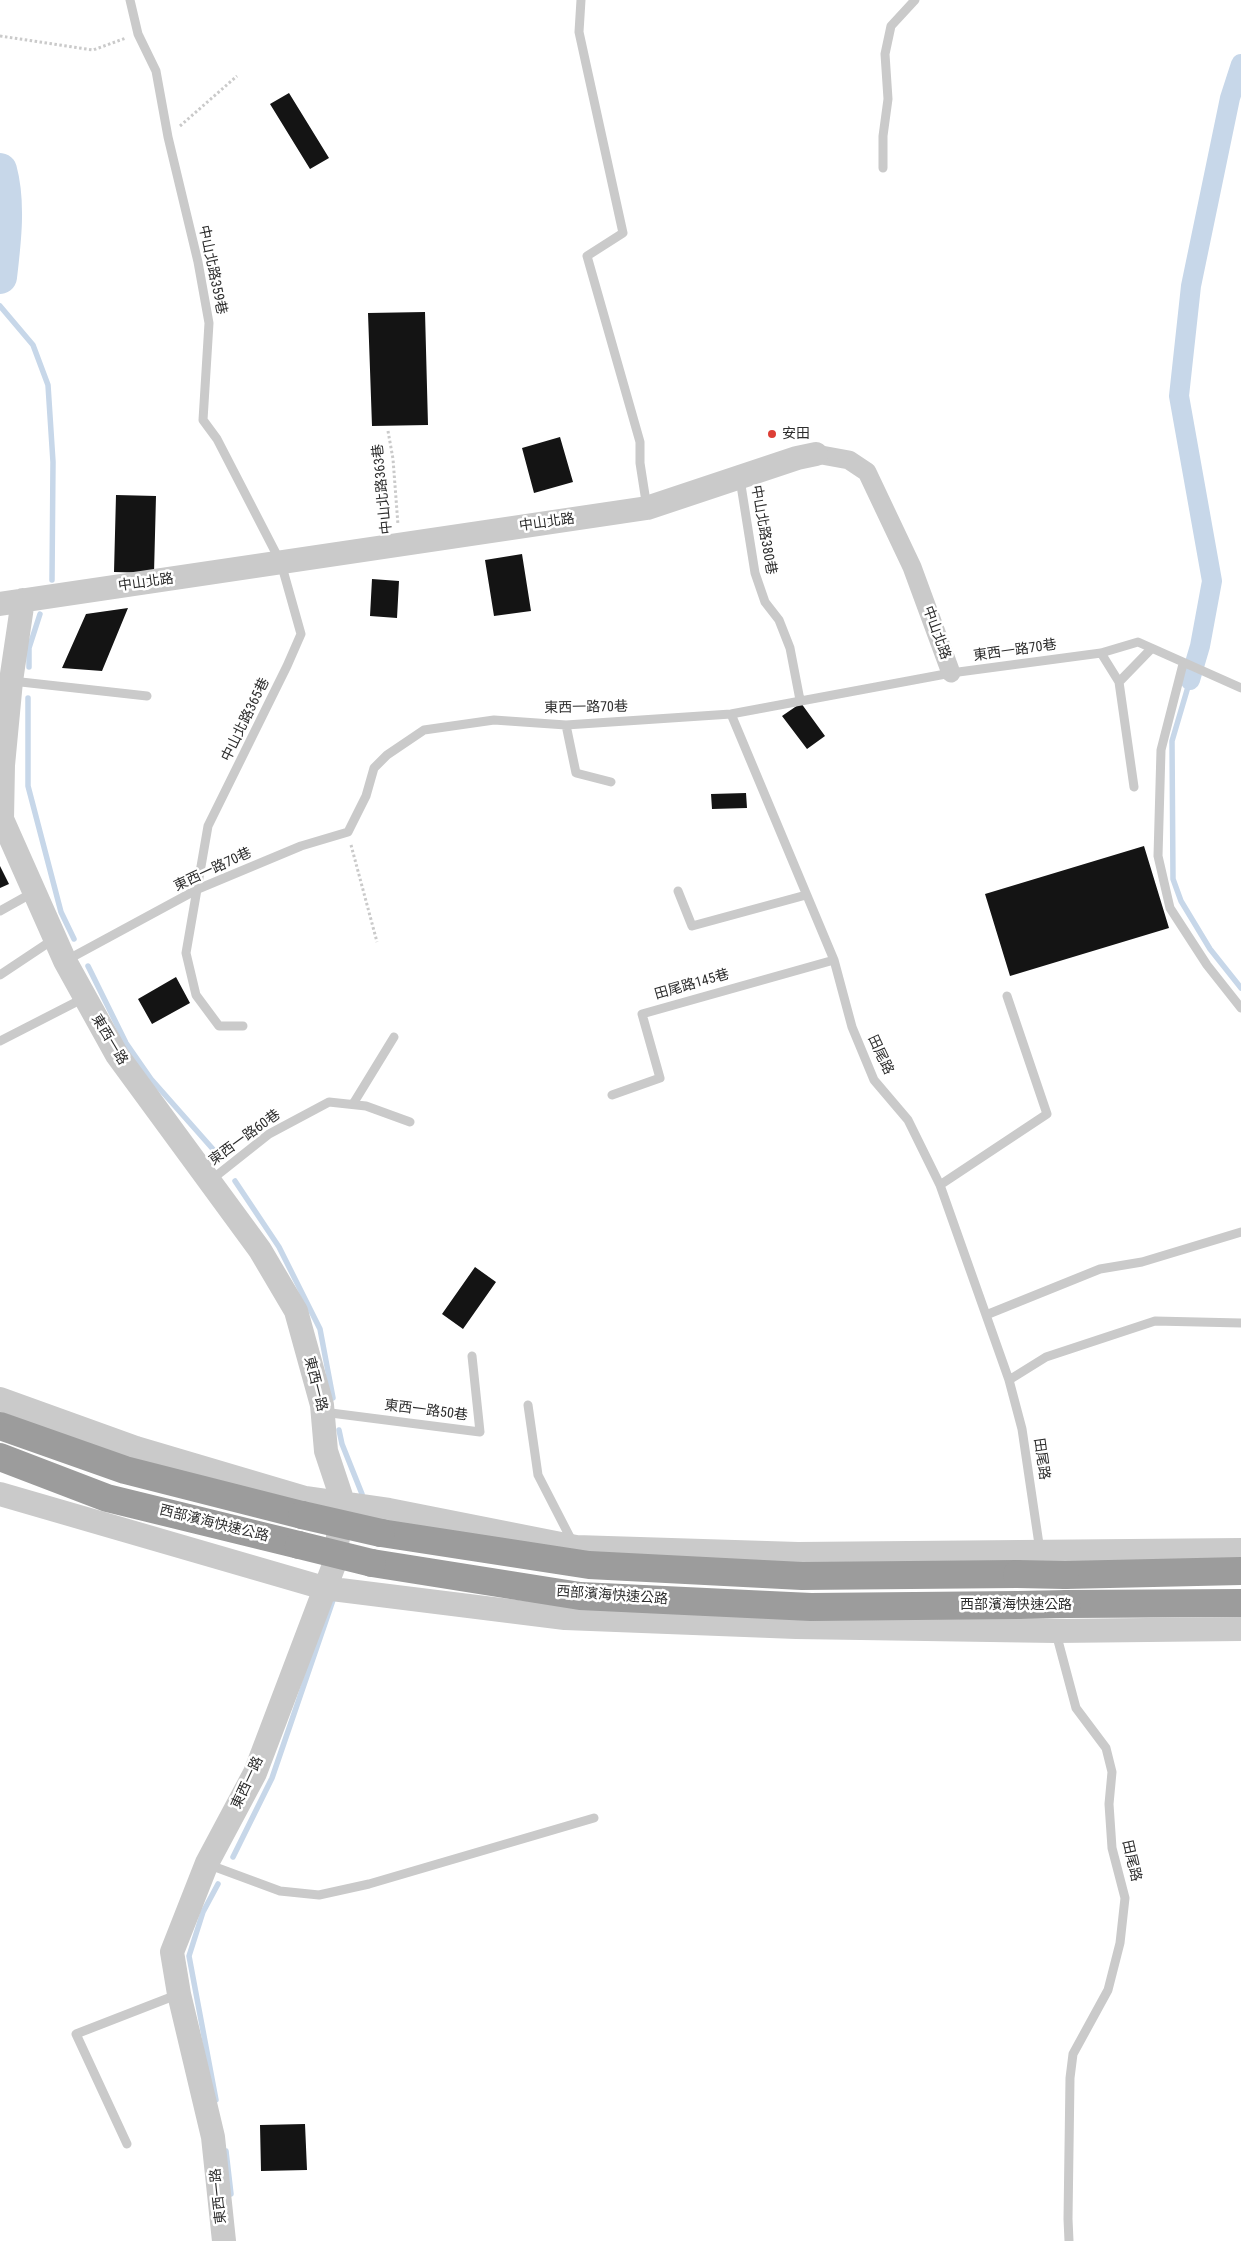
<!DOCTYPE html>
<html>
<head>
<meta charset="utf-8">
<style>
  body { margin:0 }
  canvas { display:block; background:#fff }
</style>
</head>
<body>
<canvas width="1241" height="2241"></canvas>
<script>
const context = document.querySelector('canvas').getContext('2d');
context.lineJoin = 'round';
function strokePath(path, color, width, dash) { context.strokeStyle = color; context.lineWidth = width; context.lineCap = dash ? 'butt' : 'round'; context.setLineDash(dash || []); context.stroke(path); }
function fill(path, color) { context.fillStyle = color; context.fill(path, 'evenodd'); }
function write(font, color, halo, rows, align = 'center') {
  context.font = font + ' "Roboto Condensed","Noto Sans TC",sans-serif'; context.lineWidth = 5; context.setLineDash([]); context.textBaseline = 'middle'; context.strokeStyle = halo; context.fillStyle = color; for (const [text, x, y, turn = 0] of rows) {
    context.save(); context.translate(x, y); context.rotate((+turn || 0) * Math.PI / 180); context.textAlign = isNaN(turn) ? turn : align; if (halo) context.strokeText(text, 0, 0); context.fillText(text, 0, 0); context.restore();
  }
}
const stream = new Path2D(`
  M 0,306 L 33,345 L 48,385 L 53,462 L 52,580
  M 29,667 L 29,648 L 40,614
  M 1190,680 L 1172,741 L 1173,879 L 1181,901 L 1210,949 L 1241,988
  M 28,698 L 28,786 L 61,912 L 74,939
  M 88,966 L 126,1043 L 151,1079 L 219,1156
  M 235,1181 L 279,1247 L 320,1329 L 333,1398
  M 339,1430 L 342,1444 L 362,1494
  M 233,1857 L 272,1778 L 333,1600
  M 216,2100 L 189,1956 L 203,1912 L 218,1884
  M 226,2151 L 231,2194`);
const canal = new Path2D(`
  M 1190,680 L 1200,646 L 1212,581 L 1179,396 L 1191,286 L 1230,98 L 1241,64`);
const river = new Path2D(`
  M 0,170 C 9,203 4,243 0,277`);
const building = new Path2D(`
  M 289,93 L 329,158 L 310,169 L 270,104 Z
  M 425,312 L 428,425 L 372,426 L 368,313 Z
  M 560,437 L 573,482 L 534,493 L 522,448 Z
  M 116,495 L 156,496 L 154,573 L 114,572 Z
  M 522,554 L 531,611 L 494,616 L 485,560 Z
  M 372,579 L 399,581 L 397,618 L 370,616 Z
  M 128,608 L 102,671 L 62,668 L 86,614 Z
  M 801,703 L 825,736 L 807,749 L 782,716 Z
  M 746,793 L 747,808 L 712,809 L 711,794 Z
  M 1144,846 L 1169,928 L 1010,976 L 985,894 Z
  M 0,866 L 9,884 L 0,888 Z
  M 176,977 L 190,1003 L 152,1024 L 138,999 Z
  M 475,1267 L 496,1282 L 463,1329 L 442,1314 Z
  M 305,2124 L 307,2170 L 261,2171 L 260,2125 Z`);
const path = new Path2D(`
  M 0,36 L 93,50 L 126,38
  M 180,126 L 237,76
  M 388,431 L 393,459 L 398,525
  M 351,845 L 377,942`);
const service = new Path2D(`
  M 130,0 L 138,34 L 156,71 L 168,137 L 198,262 L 209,323 L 203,420 L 217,439 L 281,563 L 301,634 L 287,666 L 208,826 L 186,953 L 196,995 L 219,1026 L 243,1026
  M 581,0 L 579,32 L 623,233 L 587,256 L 640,442 L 640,463 L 647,508
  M 883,168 L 883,136 L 888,99 L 885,54 L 891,26 L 915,0
  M 740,479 L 755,573 L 765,602 L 779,620 L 790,648 L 800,700
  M 1101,653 L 1119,682
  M 1183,664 L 1161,750 L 1158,856 L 1170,908 L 1207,965 L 1241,1008
  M 12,681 L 147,696
  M 731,714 L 834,960 L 852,1027 L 874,1080 L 908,1120 L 940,1185 L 1009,1380 L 1022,1429 L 1040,1551
  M 566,725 L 576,773 L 611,782
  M 1134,787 L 1119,682 L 1151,649
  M 678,891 L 692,926 L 806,895
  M 0,911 L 34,892
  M 65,961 L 198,889 L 301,846 L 348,832 L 366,796 L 374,768 L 387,755 L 424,730 L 494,720 L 566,725 L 731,714 L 951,673 L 1101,653 L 1138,642 L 1241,688
  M 0,975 L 54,939
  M 0,1041 L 84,998
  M 612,1095 L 660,1078 L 642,1014 L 834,960
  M 353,1104 L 394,1037
  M 211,1180 L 269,1134 L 329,1102 L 366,1106 L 410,1122
  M 940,1185 L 1047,1114 L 1007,996
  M 986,1315 L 1100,1269 L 1142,1262 L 1241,1232
  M 1009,1380 L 1046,1357 L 1155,1321 L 1241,1323
  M 528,1405 L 538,1475 L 573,1543
  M 323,1412 L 480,1432 L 472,1356
  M 1056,1633 L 1076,1708 L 1106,1748 L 1112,1772 L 1109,1804 L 1112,1848 L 1125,1898 L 1120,1943 L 1108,1990 L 1073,2054 L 1070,2078 L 1068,2219 L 1069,2241
  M 207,1864 L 280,1891 L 319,1895 L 369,1884 L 594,1818
  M 127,2144 L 76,2034 L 179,1994`);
const minor = new Path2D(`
  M 816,454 L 849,460 L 867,472 L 912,567 L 951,673`);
const tertiary = new Path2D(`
  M 23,600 L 11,681 L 3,765 L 2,819 L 65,961 L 117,1055 L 260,1250 L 296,1311 L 322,1405 L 326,1451 L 343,1502 L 334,1565 L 255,1773 L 207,1863 L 172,1952 L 179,1994 L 213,2137 L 224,2241
  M 0,604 L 647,508 L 797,458 L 816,454
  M 0,1399 L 136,1448 L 305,1498 L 389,1510 L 576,1547 L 798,1554 L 1241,1550
  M 0,1494 L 324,1588 L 565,1618 L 796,1627 L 1055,1631 L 1241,1629`);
const trunk = new Path2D(`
  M 0,1426 L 125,1470 L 302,1515
  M 0,1457 L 107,1498 L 299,1545
  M 381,1533 L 589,1565 L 802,1576 L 1017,1574
  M 372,1563 L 580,1596 L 811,1607 L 1018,1605
  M 1065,1575 L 1241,1571
  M 1067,1604 L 1241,1603`);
const trunkBridge = new Path2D(`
  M 302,1515 L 381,1533
  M 299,1545 L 372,1563
  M 1017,1574 L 1065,1575
  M 1018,1605 L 1067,1604`);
const markers = [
  [772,434,5,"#dd3f36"]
];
const streetNames = [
  ["中山北路359巷",212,270,78],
  ["中山北路363巷",383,489,-96],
  ["中山北路",547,523,-8],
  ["中山北路380巷",763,530,80],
  ["中山北路",146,583,-8],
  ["中山北路",936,633,70],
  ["東西一路70巷",1015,651,-8],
  ["東西一路70巷",586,708,-1],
  ["中山北路365巷",246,720,-64],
  ["東西一路70巷",213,870,-25],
  ["田尾路145巷",692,985,-16],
  ["東西一路",109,1040,59],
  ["田尾路",880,1055,65],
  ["東西一路60巷",245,1138,-36],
  ["東西一路",315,1384,76],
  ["東西一路50巷",426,1411,7],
  ["田尾路",1041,1459,82],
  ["西部濱海快速公路",214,1524,14],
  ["西部濱海快速公路",612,1596,4],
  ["西部濱海快速公路",1016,1605],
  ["東西一路",248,1783,-65],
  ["田尾路",1131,1861,77],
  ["東西一路",219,2196,-96]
];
const poiNames = [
  ["安田",782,434]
];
strokePath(stream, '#c7d7e9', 5.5);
strokePath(canal, '#c7d7e9', 20);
strokePath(river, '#c7d7e9', 34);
fill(building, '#141414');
strokePath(path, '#cacaca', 3, [2.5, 2.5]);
strokePath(service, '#cacaca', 9);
strokePath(minor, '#cacaca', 19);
strokePath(tertiary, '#cacaca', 24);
strokePath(trunk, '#9c9c9c', 28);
strokePath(trunkBridge, '#9c9c9c', 28);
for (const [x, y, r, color] of markers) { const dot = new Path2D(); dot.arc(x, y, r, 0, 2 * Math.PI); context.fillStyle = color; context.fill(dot); strokePath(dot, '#fff', 2); }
write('14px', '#2d2d2d', '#fff', streetNames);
write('14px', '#2d2d2d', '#fff', poiNames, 'left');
</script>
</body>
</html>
